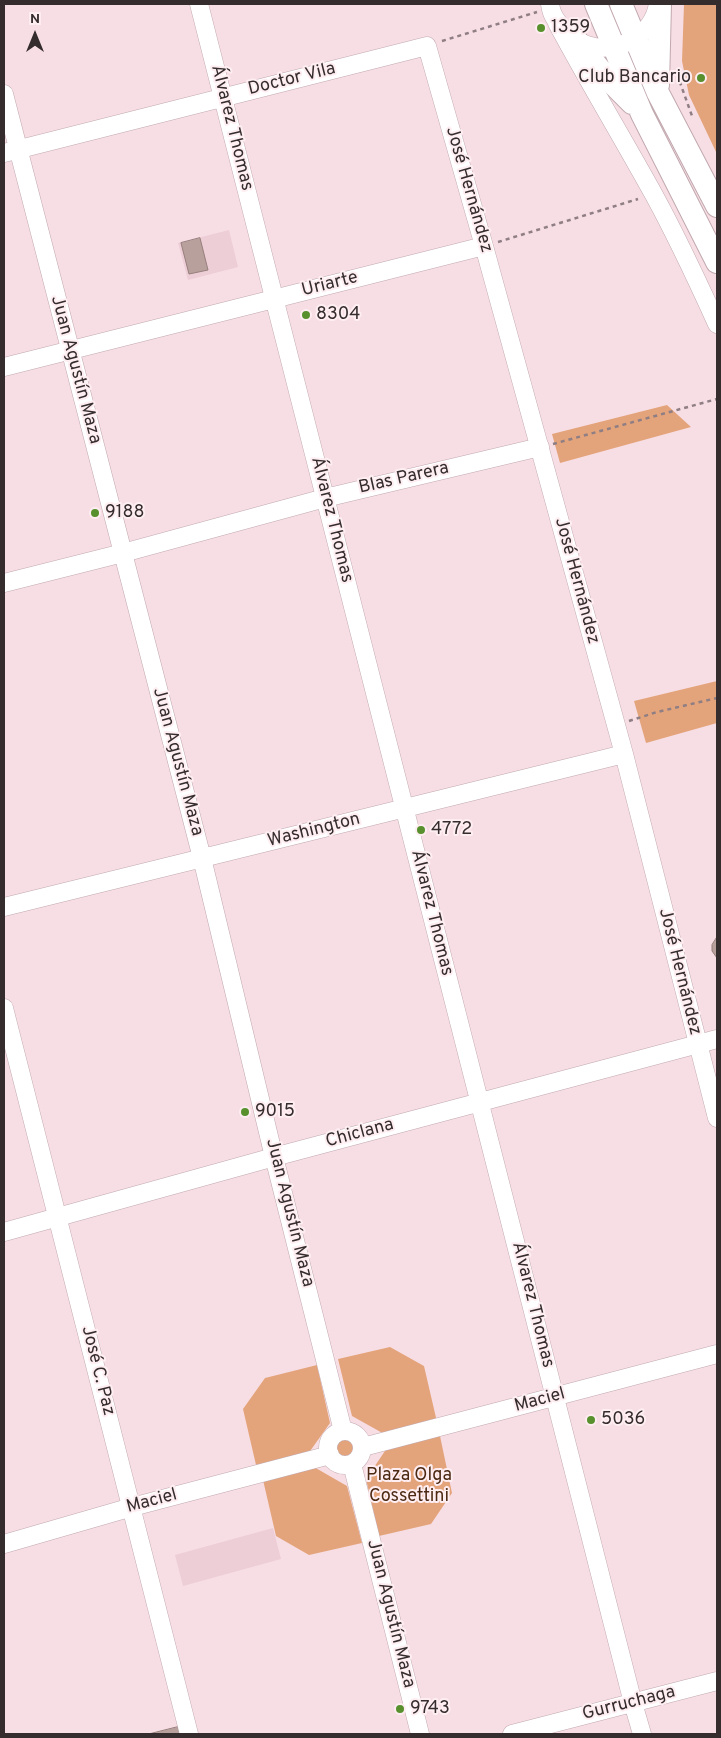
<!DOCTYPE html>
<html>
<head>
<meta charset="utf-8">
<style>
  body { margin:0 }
  #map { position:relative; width:721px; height:1738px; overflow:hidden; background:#f7dee5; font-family:Overpass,sans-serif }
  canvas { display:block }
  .frame { position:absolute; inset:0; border:5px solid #352c2e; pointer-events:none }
  .north { position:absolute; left:10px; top:10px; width:50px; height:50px; -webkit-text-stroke:4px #feeef2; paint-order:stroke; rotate:0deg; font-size:14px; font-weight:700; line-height:20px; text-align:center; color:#352c2e }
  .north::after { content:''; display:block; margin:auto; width:18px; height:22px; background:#352c2e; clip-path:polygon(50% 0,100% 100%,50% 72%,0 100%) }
</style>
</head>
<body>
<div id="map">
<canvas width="721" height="1738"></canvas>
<div class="frame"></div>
<div class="north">N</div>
</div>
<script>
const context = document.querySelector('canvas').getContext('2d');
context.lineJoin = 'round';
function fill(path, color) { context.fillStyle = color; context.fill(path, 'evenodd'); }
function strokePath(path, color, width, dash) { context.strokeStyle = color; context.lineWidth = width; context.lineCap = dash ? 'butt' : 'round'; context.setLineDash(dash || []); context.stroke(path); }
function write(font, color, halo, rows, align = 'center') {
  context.font = font + ' Overpass,sans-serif'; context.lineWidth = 4; context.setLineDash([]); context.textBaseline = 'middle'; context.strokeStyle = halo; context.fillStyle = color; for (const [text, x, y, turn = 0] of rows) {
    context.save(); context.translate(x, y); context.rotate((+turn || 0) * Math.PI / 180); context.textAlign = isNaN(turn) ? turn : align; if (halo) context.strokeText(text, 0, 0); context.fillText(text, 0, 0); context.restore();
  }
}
const built = new Path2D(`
  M 229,230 L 238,267 L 188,280 L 178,243 Z
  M 273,1528 L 281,1559 L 183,1586 L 175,1555 Z`);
const green = new Path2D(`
  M 684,4 L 717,4 L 717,154 L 689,95 L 682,61 Z
  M 667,405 L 691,427 L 560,463 L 552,434 Z
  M 717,681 L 717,723 L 646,743 L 634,701 Z
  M 390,1347 L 424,1366 L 437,1422 L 386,1435 L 352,1416 L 338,1359 Z
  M 317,1365 L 330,1423 L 308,1454 L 256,1465 L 243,1409 L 265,1378 Z
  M 440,1436 L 452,1493 L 431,1524 L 379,1536 L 366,1479 L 387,1448 Z
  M334 1449a11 11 0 1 1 22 0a11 11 0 1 1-22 0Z
  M 314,1467 L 347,1486 L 362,1543 L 309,1555 L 276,1536 L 263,1480 Z`);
const building = new Path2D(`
  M 200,238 L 208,270 L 189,274 L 181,243 Z
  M 717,937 L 717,958 L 712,951 L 712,945 Z
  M 178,1727 L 180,1734 L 149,1734 Z`);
const path = new Path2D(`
  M 442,41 L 537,12
  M 677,74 L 692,116
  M 498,242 L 638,199
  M 553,444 L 717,399
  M 629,721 L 657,712 L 717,698`);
const minor = new Path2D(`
  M 199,4 L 633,1703 L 642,1734
  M 550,4 C 551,14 557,23 565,30 C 572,36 578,42 587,45 C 616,55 653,36 658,4
  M 557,23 C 588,81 622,137 654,195 C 677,237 697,280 717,324
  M 4,94 L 202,858 L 274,1157 L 343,1431
  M 4,153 L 427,46 L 484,246 L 624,754 L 717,1118
  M 4,367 L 484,246
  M 4,583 L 123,553 L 325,498 L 540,447
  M 4,907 L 624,754
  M 4,1008 L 189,1734
  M 4,1232 L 274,1157 L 717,1039
  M328 1448a17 17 0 1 1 34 0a17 17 0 1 1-34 0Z
  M 363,1447 L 717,1354
  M 352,1464 L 420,1734
  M 4,1544 L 132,1507 L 330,1455
  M 512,1734 L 717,1681`);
const major = new Path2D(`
  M 596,4 L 642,114 L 717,262
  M 621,4 L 658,93 L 717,206
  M 576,40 L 605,76 L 632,103
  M 658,85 L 660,4`);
const markers = [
  [541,28,5,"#58902d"],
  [701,78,5,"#58902d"],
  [306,315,5,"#58902d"],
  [95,513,5,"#58902d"],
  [421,830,5,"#58902d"],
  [245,1112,5,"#58902d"],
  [591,1420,5,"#58902d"],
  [400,1709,5,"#58902d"]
];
const poiNames = [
  ["1359",551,28],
  ["Club Bancario",691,78,"right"],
  ["8304",316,315],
  ["9188",105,513],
  ["4772",431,830],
  ["9015",255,1112],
  ["5036",601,1420],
  ["9743",410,1709]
];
const streetNames = [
  ["Doctor Vila",292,80,-14],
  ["Álvarez Thomas",231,128,76],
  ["José Hernández",468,190,74],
  ["Uriarte",330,285,-14],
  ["Juan Agustín Maza",75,370,75],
  ["Blas Parera",404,479,-13],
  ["Álvarez Thomas",331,520,76],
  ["José Hernández",576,581,75],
  ["Juan Agustín Maza",177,762,75],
  ["Washington",314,831,-14],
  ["Álvarez Thomas",431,913,76],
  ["José Hernández",679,972,76],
  ["Chiclana",360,1134,-15],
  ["Juan Agustín Maza",289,1213,76],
  ["Álvarez Thomas",532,1305,76],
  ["José C. Paz",97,1371,76],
  ["Maciel",540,1401,-15],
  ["Maciel",152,1502,-15],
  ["Juan Agustín Maza",390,1614,76],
  ["Gurruchaga",629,1704,-14]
];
const parkNames = [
  ["Plaza Olga",409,1476],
  ["Cossettini",409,1497]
];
fill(built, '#edcdd6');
fill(green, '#e4a47b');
fill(building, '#b8a09d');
strokePath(building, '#967f7c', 1);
strokePath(minor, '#c1a9af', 19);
strokePath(major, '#c1a9af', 24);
strokePath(path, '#8f7e83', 2.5, [4, 4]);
strokePath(minor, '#fff', 18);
strokePath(major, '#fff', 22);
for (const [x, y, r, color] of markers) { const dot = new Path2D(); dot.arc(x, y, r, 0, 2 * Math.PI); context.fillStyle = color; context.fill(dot); strokePath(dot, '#feeef2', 2); }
write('18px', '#352c2e', '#feeef2', poiNames, 'left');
write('18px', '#352c2e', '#feeef2', streetNames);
write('18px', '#4b2912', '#feeef2', parkNames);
</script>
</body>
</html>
